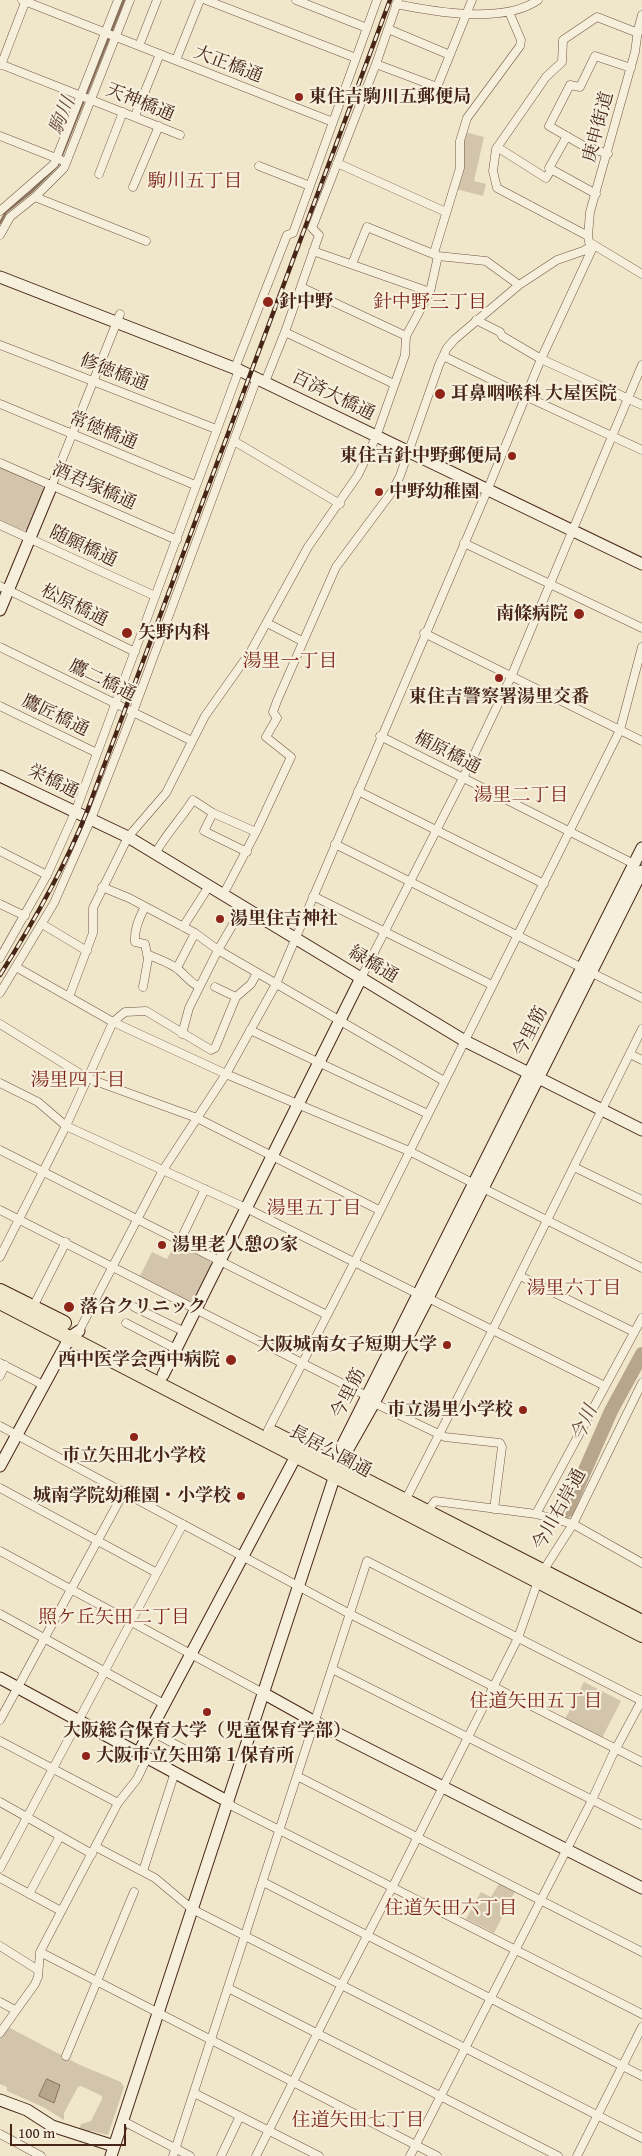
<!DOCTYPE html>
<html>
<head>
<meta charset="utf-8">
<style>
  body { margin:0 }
  #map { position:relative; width:642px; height:2156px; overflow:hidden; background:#f0e6c9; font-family:"Gentium Book Plus",serif }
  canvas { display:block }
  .scale { position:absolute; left:10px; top:2124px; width:116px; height:22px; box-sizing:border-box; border:2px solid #472617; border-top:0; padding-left:6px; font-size:15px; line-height:18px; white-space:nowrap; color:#472617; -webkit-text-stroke:4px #f5efdc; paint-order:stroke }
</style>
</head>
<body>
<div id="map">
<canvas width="642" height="2156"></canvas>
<div class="scale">100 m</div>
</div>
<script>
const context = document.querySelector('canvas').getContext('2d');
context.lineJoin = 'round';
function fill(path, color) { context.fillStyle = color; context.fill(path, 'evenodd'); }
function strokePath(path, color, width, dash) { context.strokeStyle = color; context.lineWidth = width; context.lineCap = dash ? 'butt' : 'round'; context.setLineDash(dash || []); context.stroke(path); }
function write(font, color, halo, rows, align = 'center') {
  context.font = font + ' "Gentium Book Plus","Noto Serif JP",serif'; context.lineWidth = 4.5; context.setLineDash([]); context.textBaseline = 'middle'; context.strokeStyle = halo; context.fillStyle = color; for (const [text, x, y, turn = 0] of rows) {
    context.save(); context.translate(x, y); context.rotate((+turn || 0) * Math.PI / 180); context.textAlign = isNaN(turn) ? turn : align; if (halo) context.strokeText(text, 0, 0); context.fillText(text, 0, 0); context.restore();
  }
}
const green = new Path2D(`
  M 465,132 L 484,137 L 474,181 L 486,184 L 483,196 L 456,189 Z
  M 0,467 L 42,485 L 44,490 L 28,529 L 22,531 L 0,521 Z
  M 176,1243 L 210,1261 L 212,1265 L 195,1300 L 190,1302 L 140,1276 L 152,1252 L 167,1259 Z
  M 584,1682 L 621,1701 L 602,1738 L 565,1719 Z
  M 500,1882 L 516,1890 L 494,1933 L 466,1919 L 481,1892 L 491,1897 Z
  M 6,2028 L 10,2028 L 80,2065 L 121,2082 L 124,2087 L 108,2135 L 91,2131 L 82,2132 L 79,2129 L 81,2124 L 91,2121 L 102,2099 L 102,2096 L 81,2086 L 78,2087 L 64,2113 L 64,2120 L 43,2107 L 7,2091 L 7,2087 L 0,2084 L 0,2036 Z`);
const water = new Path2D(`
  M 47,2079 L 60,2085 L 54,2103 L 39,2096 Z`);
const stream = new Path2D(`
  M 0,223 L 6,212 L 31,192 L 58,165 L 124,0`);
const river = new Path2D(`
  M 567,1511 L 611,1411 L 642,1354`);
const street = new Path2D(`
  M 22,0 L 333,122
  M 206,0 L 356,58
  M 296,0 L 367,28
  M 396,4 C 435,12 504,24 538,0
  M 642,15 L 638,30 L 635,52 L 590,212 L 588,236 L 589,242 L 642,274
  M 388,29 L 450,55
  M 139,46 L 157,0
  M 176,60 L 200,0
  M 0,64 L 180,135
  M 376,64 L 437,87 L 472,0
  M 1,65 L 26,0
  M 135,116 L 160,54
  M 0,136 L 61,160
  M 567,136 L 549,168 L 596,194
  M 497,147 L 546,178 L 551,170
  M 608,154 L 582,145 L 549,126 L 570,85 L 580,87 L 595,56 L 631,68
  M 337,163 L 446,212
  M 259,166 L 310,186
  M 99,174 L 123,112
  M 133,187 L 159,126
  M 35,197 L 146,241
  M 0,211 L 54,164 L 118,0
  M 0,235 L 10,217 L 35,197 L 64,168 L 130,0
  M 588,236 L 497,188 L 493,171 L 496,149 L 546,77 L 562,62 L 563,40 L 597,17 L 638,33
  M 313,251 L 430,292
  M 434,253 L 460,168 L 460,141 L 467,118 L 520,46 L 521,40 L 509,12
  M 352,264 L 367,227 L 438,256 L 486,261 L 519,285
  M 301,287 L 406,336
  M 476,320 L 500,332 L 502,336 L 541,359 L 642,405
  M 285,332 L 394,384
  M 0,345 L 216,429
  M 443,356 L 525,396 L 642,450
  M 235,368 L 287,235 L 293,233 L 377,0
  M 265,382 L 285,332 L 319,235 L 312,228 L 376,64 L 398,0
  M 0,404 L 195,485
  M 234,441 L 340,504
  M 0,463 L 177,540
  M 52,485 L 120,314
  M 0,525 L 155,596
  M 464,543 L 642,628
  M 0,586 L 135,652
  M 267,623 L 302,641
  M 424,633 L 642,741
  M 0,647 L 192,741
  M 0,706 L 97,753
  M 380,736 L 634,864
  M 358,791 L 544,884
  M 213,813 L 204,831 L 247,852
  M 335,844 L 642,998
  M 0,851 L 47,875
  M 155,854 C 166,834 181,819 193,800 L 213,813 L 256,832
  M 102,887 L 129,898 L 195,933 L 177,968
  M 223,895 L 256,832 L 291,757 L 266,737 L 277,718 L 273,712 L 277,701 L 336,567 L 391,493 L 400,476 L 439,365 L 447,348 L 455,339 L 519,285 L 557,260 L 583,251 L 594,245
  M 313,896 L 492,985
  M 0,904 L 25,916
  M 42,924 L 87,951
  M 183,927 L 209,886
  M 195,933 L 218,950 L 243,907
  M 147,954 C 157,959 172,963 180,971 C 188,978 187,980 199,987
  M 0,958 L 47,875 L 76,810 L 239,370
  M 16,967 L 113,1022 L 226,1074 L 409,1151 L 642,1268
  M 361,978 L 463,778 L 511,677 L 642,365
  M 143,987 L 148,959 L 145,944 L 135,942 C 134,929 139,918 145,907
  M 215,987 L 236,997
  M 0,993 L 54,903 L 91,819 L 133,712 L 257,378
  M 69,997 L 93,933 L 93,908 L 128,837 L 166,793 L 205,716 L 251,651 L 308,547 L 358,475 L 376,437 L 405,355 L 406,336 L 430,292 L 438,256
  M 0,1024 L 87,1078 L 197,1118 L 379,1210
  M 250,1030 L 428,1114
  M 182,1034 L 189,1008 L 218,950 L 444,1081
  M 630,1054 L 642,1060
  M 0,1083 L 38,1102 L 66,1126 L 246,1208 L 418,1294
  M 0,1150 L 327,1315
  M 574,1167 L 642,1200
  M 0,1210 L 367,1396
  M 180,1241 L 205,1189
  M 0,1257 L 66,1126 L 113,1022 L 125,1012 L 146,1011 L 211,1050 L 215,1048 L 236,997 L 251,984 L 257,973
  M 520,1276 L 634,1332
  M 428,1298 L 605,1386
  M 33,1307 L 66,1242
  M 134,1307 L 185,1332
  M 126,1323 L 176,1349
  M 79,1331 L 163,1170 L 226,1074 L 276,984 L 487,491 L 541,359 L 594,245
  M 0,1363 L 43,1385
  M 0,1376 L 5,1365
  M 374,1403 L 445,1437 L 500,1443 L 502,1447 L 494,1509
  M 0,1426 L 350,1614 L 642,1762
  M 268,1430 L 355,1261 L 620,730 L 642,647
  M 0,1488 L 157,1573
  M 405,1501 L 492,1331 L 642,1029
  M 427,1512 L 435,1501 L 536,1514 L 573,1524 L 642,1563
  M 536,1514 L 642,1318
  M 0,1551 L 263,1693
  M 543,1571 L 573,1524 L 642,1383
  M 0,1614 L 164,1704
  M 332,1669 L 642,1825
  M 0,1720 L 124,1492
  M 150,1731 L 192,1753
  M 0,1741 L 118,1803
  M 297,1776 L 642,1952
  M 227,1801 L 232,1806 L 642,2014
  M 0,1802 L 92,1854
  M 96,1847 L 155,1878 L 192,1909 L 642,2138
  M 0,1868 L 183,1524
  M 143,1871 L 175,1772
  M 0,1878 L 61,1911
  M 263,1882 L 642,2076
  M 29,1894 L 60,1836
  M 0,1946 L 38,1970
  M 40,1952 L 437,2156
  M 228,1988 L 558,2156
  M 0,2002 L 15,2010
  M 0,2033 L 35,1984 L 38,1977 L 40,1952 L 118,1803 L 137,1779 L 147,1758
  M 66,2056 L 134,1892
  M 194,2093 L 319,2156
  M 123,2121 L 190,2156
  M 0,2134 L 41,2156
  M 173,2156 L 367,1561 L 642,1701
  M 221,2156 L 240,2116
  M 256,2156 L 342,1984 L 393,1886 L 518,1638 L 538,1581
  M 410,2156 L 592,1800 L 613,1754 L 642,1700
  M 577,2156 L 642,2027`);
const secondary = new Path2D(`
  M 0,277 L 239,370 L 642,564
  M 0,610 L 52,485
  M 0,776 L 128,837 L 465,1041 L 642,1130
  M 163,1375 L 361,978
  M 340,1463 L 374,1403 L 428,1298 L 642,871
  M 0,1466 L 70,1337 L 79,1331
  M 0,1678 L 227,1801
  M 263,1693 L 315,1722 L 642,1888
  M 139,1752 L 296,1456
  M 0,2100 L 27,2110 L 52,2126 L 114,2146
  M 111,2156 L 338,1466 L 339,1452 L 642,848`);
const highway = new Path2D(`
  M 0,1291 L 64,1323
  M 0,1302 L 642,1635
  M 273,1433 L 642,1622`);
const rail = new Path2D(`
  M 0,975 C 33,923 63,871 86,814 L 390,0`);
const markers = [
  [299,97,5,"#8f2418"],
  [268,302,6,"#8f2418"],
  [440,394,6,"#8f2418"],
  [512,456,5,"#8f2418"],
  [379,492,5,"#8f2418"],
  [579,614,6,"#8f2418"],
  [127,633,6,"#8f2418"],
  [499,678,5,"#8f2418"],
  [220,919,5,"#8f2418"],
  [162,1245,5,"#8f2418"],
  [69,1307,6,"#8f2418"],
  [447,1345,5,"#8f2418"],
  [231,1360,6,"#8f2418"],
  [523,1410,5,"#8f2418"],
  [134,1437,5,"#8f2418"],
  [241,1496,5,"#8f2418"],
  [207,1712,5,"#8f2418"],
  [86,1756,5,"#8f2418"]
];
const streetNames = [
  ["大正橋通",228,65,21],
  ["天神橋通",140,103,22],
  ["庚申街道",599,127,-75],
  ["修徳橋通",114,373,21],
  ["百済大橋通",333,396,26],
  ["常徳橋通",103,431,22],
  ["酒君塚橋通",94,487,24],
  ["随願橋通",83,547,25],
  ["松原橋通",74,606,26],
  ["鷹二橋通",102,681,26],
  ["鷹匠橋通",55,716,26],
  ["楯原橋通",447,753,27],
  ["栄橋通",53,782,26],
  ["緑橋通",373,965,31],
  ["今里筋",531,1032,-63],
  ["今里筋",349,1394,-63],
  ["長居公園通",330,1452,28],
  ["今川右岸通",560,1510,-61]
];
const poiNames = [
  ["東住吉駒川五郵便局",309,97],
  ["針中野",279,302],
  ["耳鼻咽喉科 大屋医院",451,394],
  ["東住吉針中野郵便局",502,456,"right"],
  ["中野幼稚園",389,492],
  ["南條病院",568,614,"right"],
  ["矢野内科",138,633],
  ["東住吉警察署湯里交番",499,697,"center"],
  ["湯里住吉神社",230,919],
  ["湯里老人憩の家",172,1245],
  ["落合クリニック",80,1307],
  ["大阪城南女子短期大学",437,1345,"right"],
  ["西中医学会西中病院",220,1360,"right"],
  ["市立湯里小学校",513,1410,"right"],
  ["市立矢田北小学校",134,1456,"center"],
  ["城南学院幼稚園・小学校",231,1496,"right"],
  ["大阪総合保育大学（児童保育学部）",207,1731,"center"],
  ["大阪市立矢田第１保育所",96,1756]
];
const waterNames = [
  ["駒川",63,116,-68],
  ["今川",585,1424,-66]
];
const neighbourhoodNames = [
  ["駒川五丁目",195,182],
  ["針中野三丁目",430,303],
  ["湯里一丁目",290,662],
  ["湯里二丁目",521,796],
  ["湯里四丁目",78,1081],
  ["湯里五丁目",314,1209],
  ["湯里六丁目",574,1289],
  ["照ケ丘矢田二丁目",114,1618],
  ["住道矢田五丁目",536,1702],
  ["住道矢田六丁目",451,1909],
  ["住道矢田七丁目",358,2121]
];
fill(green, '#d3c5ab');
fill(water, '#b7a58c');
strokePath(water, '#8a725d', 1);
strokePath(stream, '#8a725d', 2.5);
strokePath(river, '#b7a58c', 14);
strokePath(street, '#715644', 9);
strokePath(secondary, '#472617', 13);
strokePath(highway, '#472617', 16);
strokePath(street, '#f5efdc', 8);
strokePath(secondary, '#f5efdc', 11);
strokePath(highway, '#f0e6c9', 14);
strokePath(rail, '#472617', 4.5);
strokePath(rail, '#f5efdc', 2.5, [8]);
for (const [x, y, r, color] of markers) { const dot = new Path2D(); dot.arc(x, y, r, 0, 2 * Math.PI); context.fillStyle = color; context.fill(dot); strokePath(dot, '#f5efdc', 2); }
write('18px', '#472617', '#f5efdc', streetNames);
write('bold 18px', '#472617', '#f5efdc', poiNames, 'left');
write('italic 19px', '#694c3a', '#f5efdc', waterNames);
write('19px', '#7a1f14', '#f5efdc', neighbourhoodNames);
</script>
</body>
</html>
